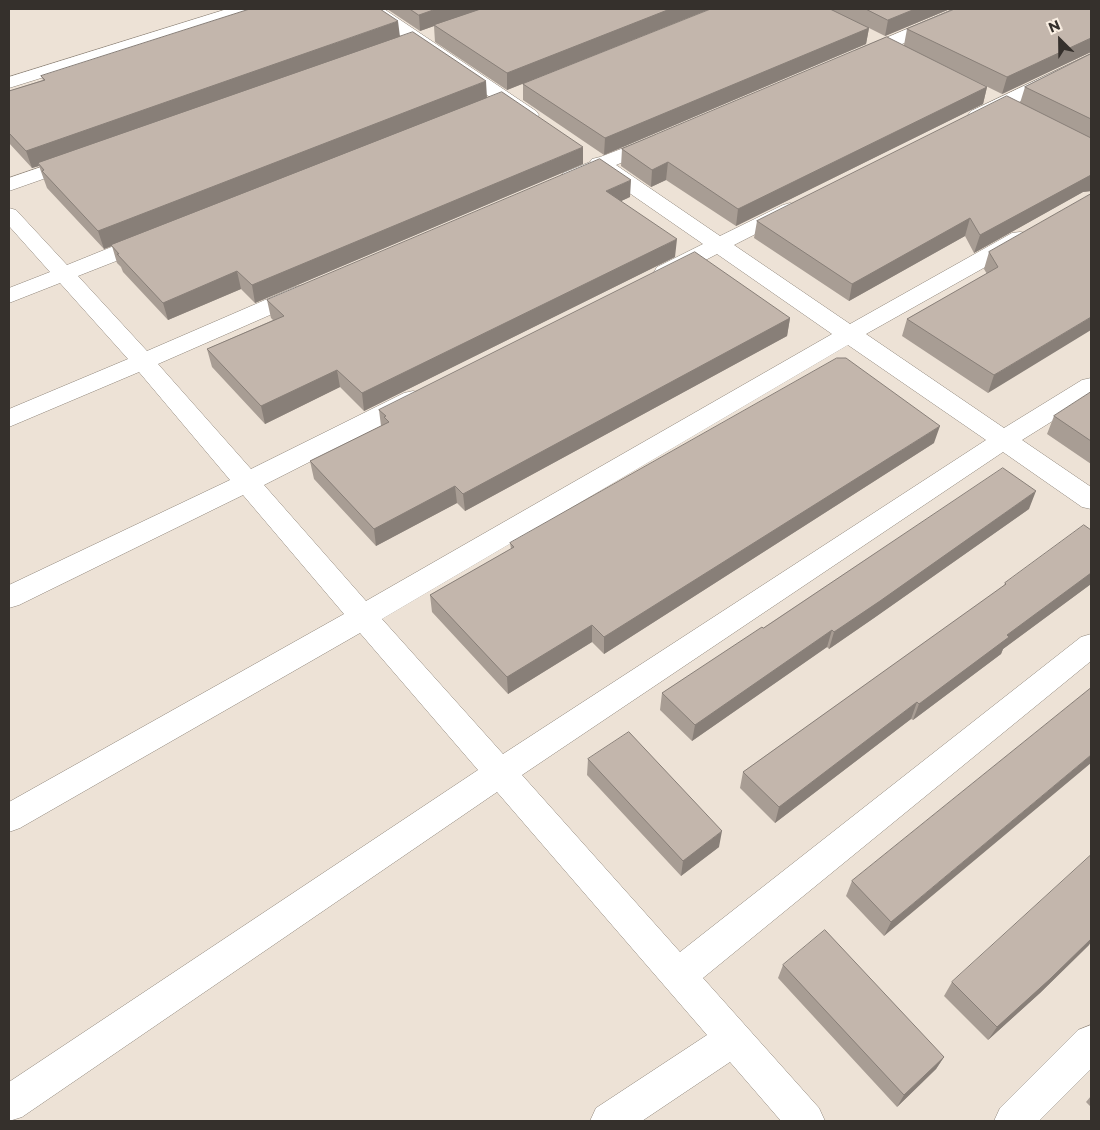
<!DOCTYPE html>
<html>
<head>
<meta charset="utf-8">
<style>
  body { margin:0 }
  #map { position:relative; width:1100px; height:1130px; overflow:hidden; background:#ede2d6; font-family:Montserrat,sans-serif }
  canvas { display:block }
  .frame { position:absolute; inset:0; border:10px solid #35302c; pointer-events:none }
  .north { position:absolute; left:1035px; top:15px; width:50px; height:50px; -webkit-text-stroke:4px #faefe3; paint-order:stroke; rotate:337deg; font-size:14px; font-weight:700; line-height:20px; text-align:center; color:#35302c }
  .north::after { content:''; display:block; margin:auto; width:18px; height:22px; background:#35302c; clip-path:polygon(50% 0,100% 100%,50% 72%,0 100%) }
</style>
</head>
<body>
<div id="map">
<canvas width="1100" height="1130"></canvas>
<div class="frame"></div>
<div class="north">N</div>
</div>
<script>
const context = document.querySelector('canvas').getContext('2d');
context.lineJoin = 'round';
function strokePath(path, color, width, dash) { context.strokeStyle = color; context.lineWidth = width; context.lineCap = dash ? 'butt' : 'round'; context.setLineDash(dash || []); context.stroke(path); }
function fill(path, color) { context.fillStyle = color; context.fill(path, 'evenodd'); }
const minor = new Path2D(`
  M 364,9 L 384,9 L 536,111 L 539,115 L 536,119 L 529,121 L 522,119 L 367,13 Z
  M 954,9 L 977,9 L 974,13 L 867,59 L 861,60 L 855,59 L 852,55 L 855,51 Z
  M 1091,54 L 1091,66 L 985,119 L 978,121 L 971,119 L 968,115 L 971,111 Z
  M 655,136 L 662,138 L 665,142 L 662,146 L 616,165 L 720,236 L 783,205 L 790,203 L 797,205 L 800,209 L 797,213 L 734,245 L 850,324 L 1012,233 L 1020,232 L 1028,233 L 1031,238 L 1028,243 L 866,334 L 1004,428 L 1082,380 L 1091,378 L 1091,397 L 1022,440 L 1091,487 L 1091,509 L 1082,507 L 1003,452 L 522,775 L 680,952 L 1081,637 L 1091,634 L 1091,661 L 703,978 L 819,1108 L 825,1121 L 781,1121 L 730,1062 L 642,1121 L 590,1121 L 596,1108 L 707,1035 L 497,792 L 22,1117 L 9,1121 L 9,1082 L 478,770 L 360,633 L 20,828 L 9,832 L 9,802 L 344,614 L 243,495 L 19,605 L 9,608 L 9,585 L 230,480 L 139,372 L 9,427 L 9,409 L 128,359 L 60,283 L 9,303 L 9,288 L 50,272 L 9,226 L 9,208 L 16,210 L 67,265 L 141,235 L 149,234 L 157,235 L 160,240 L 157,245 L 78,276 L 147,351 L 295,287 L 303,285 L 311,287 L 314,292 L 311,297 L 158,364 L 251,469 L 404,393 L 413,391 L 422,393 L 425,399 L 422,405 L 264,485 L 366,601 L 832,334 L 717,254 L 673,277 L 665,279 L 657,277 L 654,272 L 657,267 L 703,244 L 599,172 L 577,181 L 570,183 L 563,181 L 560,177 L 563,173 L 590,162 L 592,159 L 600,157 ZM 848,345 L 986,440 L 503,754 L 382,619 Z
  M 76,155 L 83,157 L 86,161 L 83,165 L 9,191 L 9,178 Z
  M 1091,1025 L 1091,1069 L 1039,1121 L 994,1121 L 1000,1108 L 1078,1030 Z`);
const tertiary = new Path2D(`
  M 227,9 L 253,9 L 250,13 L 9,88 L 9,77 Z`);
const wall = new Path2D(`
  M 387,9 L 710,9 L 507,90 L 435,42 L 434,26 L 420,31 Z
  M 831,9 L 950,9 L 885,36 L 869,28 L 866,44 L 604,155 L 523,100 L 523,84 Z
  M 1091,9 L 1091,52 L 1002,94 L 929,58 L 987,87 L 983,104 L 736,226 L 666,180 L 651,187 L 621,166 L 622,149 L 904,45 L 907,29 Z
  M 400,37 L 487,98 L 282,178 L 583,164 L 255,303 L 241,289 L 168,320 L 123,272 L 121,267 L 117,263 L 112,246 L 104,249 L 47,188 L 39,166 L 32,168 L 9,143 L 9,91 L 43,80 L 41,76 Z
  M 1091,54 L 1091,191 L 1083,192 L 974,253 L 965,236 L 849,301 L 754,238 L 757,221 L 1020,103 L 1025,87 Z
  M 1091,194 L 988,393 L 902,336 L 907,319 L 987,274 L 984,269 L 989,252 Z
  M 630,197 L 621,201 L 675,257 L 364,411 L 340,387 L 265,424 L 212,367 L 207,349 L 273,320 L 271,318 L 267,300 Z
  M 790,318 L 787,336 L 465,511 L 457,503 L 376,546 L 314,479 L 310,461 L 381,426 L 379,410 Z
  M 1091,392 L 1091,464 L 1047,434 L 1054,416 Z
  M 934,443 L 604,654 L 592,642 L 508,694 L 432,612 L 430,595 L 511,549 L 510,543 Z
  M 1029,509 L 874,618 L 829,649 L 827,647 L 692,741 L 660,710 L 662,693 L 763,628 Z
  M 1091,530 L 1091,584 L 1003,649 L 1001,654 L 913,720 L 911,719 L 775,823 L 740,788 L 743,772 L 1004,586 L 1005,583 Z
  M 1091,688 L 884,936 L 846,896 L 852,881 Z
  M 588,759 L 719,847 L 681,876 L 587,775 Z
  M 1089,945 L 1040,993 L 988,1040 L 944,996 L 952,982 Z
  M 783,965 L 944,1057 L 936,1069 L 897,1107 L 778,978 Z
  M 1091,1096 L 1091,1107 L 1086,1102 Z`);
const shadedWall = new Path2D(`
  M 436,9 L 482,9 L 420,31 L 419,15 Z
  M 670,9 L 710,9 L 507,90 L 507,73 Z
  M 915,9 L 950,9 L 885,36 L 888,20 Z
  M 398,21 L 400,37 L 38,163 L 39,166 L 32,168 L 26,151 Z
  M 869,28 L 866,44 L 604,155 L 605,138 Z
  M 1091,38 L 1091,52 L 1002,94 L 1007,77 Z
  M 486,81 L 487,98 L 104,249 L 98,231 Z
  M 987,87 L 983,104 L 736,226 L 738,209 Z
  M 583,147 L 583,164 L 255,303 L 252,285 Z
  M 668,162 L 666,180 L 651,187 L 652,170 Z
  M 1089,175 L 1091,175 L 1091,191 L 1083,192 L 974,253 L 980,235 Z
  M 631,180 L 630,197 L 606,208 L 606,191 Z
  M 970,218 L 965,236 L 849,301 L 852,284 Z
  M 677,239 L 675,257 L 364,411 L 362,393 Z
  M 237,271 L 241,289 L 168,320 L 163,303 Z
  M 1091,317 L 1091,330 L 988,393 L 994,375 Z
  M 790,318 L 787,336 L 465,511 L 463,494 Z
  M 337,370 L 340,387 L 265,424 L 261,406 Z
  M 940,426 L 934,443 L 604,654 L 604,637 Z
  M 455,486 L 457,503 L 376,546 L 374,529 Z
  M 1036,491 L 1029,509 L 874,618 L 829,649 L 834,632 Z
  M 1091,573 L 1091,584 L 1003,649 L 1001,654 L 913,720 L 919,704 L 1007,635 Z
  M 592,625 L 592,642 L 508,694 L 507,677 Z
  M 832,630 L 827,647 L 692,741 L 695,725 Z
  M 917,702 L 911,719 L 775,823 L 779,807 Z
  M 1091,755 L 1091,763 L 884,936 L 891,922 Z
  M 722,831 L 719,847 L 681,876 L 683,861 Z
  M 1091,939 L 1091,942 L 1089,945 L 1040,993 L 988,1040 L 997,1027 Z
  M 944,1057 L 936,1069 L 897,1107 L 904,1095 Z`);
const building = new Path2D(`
  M 250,9 L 380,9 L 398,21 L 26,151 L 9,133 L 9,91 L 45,80 L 41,76 Z
  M 410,9 L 436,9 L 419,15 Z
  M 481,9 L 670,9 L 507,73 L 434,25 Z
  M 711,9 L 830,9 L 869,28 L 605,138 L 523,84 Z
  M 866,9 L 915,9 L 888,20 Z
  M 955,9 L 1091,9 L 1091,38 L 1007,77 L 907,29 Z
  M 413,32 L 486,81 L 98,231 L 42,171 L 44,170 L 38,163 Z
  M 887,37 L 987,87 L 738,209 L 668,162 L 652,170 L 622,149 Z
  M 1091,54 L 1091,119 L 1025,87 Z
  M 502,92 L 583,147 L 252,285 L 237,271 L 163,303 L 117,254 L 119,254 L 111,245 Z
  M 1007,96 L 1091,138 L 1091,175 L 980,235 L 970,218 L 852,284 L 757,221 Z
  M 600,159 L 631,180 L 606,191 L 677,239 L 362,393 L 337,370 L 261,406 L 207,349 L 284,316 L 267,300 Z
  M 1091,194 L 1091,317 L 994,375 L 907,319 L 998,267 L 989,252 Z
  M 695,252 L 790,318 L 463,494 L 455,486 L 374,529 L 310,461 L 389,422 L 384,417 L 386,416 L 379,410 Z
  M 837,358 L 846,358 L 940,426 L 604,637 L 592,625 L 507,677 L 430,595 L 514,547 L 510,543 Z
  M 1091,392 L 1091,441 L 1054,416 Z
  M 1003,468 L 1036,491 L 880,601 L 834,632 L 832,630 L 695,725 L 662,693 L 762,627 L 763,628 Z
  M 1084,525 L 1091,530 L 1091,573 L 1007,635 L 1009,637 L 919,704 L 917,702 L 779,807 L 743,772 L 1006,584 L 1005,583 Z
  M 1091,688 L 1091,755 L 891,922 L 852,881 Z
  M 629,732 L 722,831 L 683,861 L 588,759 Z
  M 1091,855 L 1091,939 L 1050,979 L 997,1027 L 952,982 Z
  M 825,930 L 944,1057 L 904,1095 L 783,965 Z`);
strokePath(minor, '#8e8479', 1);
strokePath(tertiary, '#8e8479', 1);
fill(minor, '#fff');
fill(tertiary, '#fff');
fill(wall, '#a89d94');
fill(shadedWall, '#887f78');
fill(building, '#c3b6ac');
strokePath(building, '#887f78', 1);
</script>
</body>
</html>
